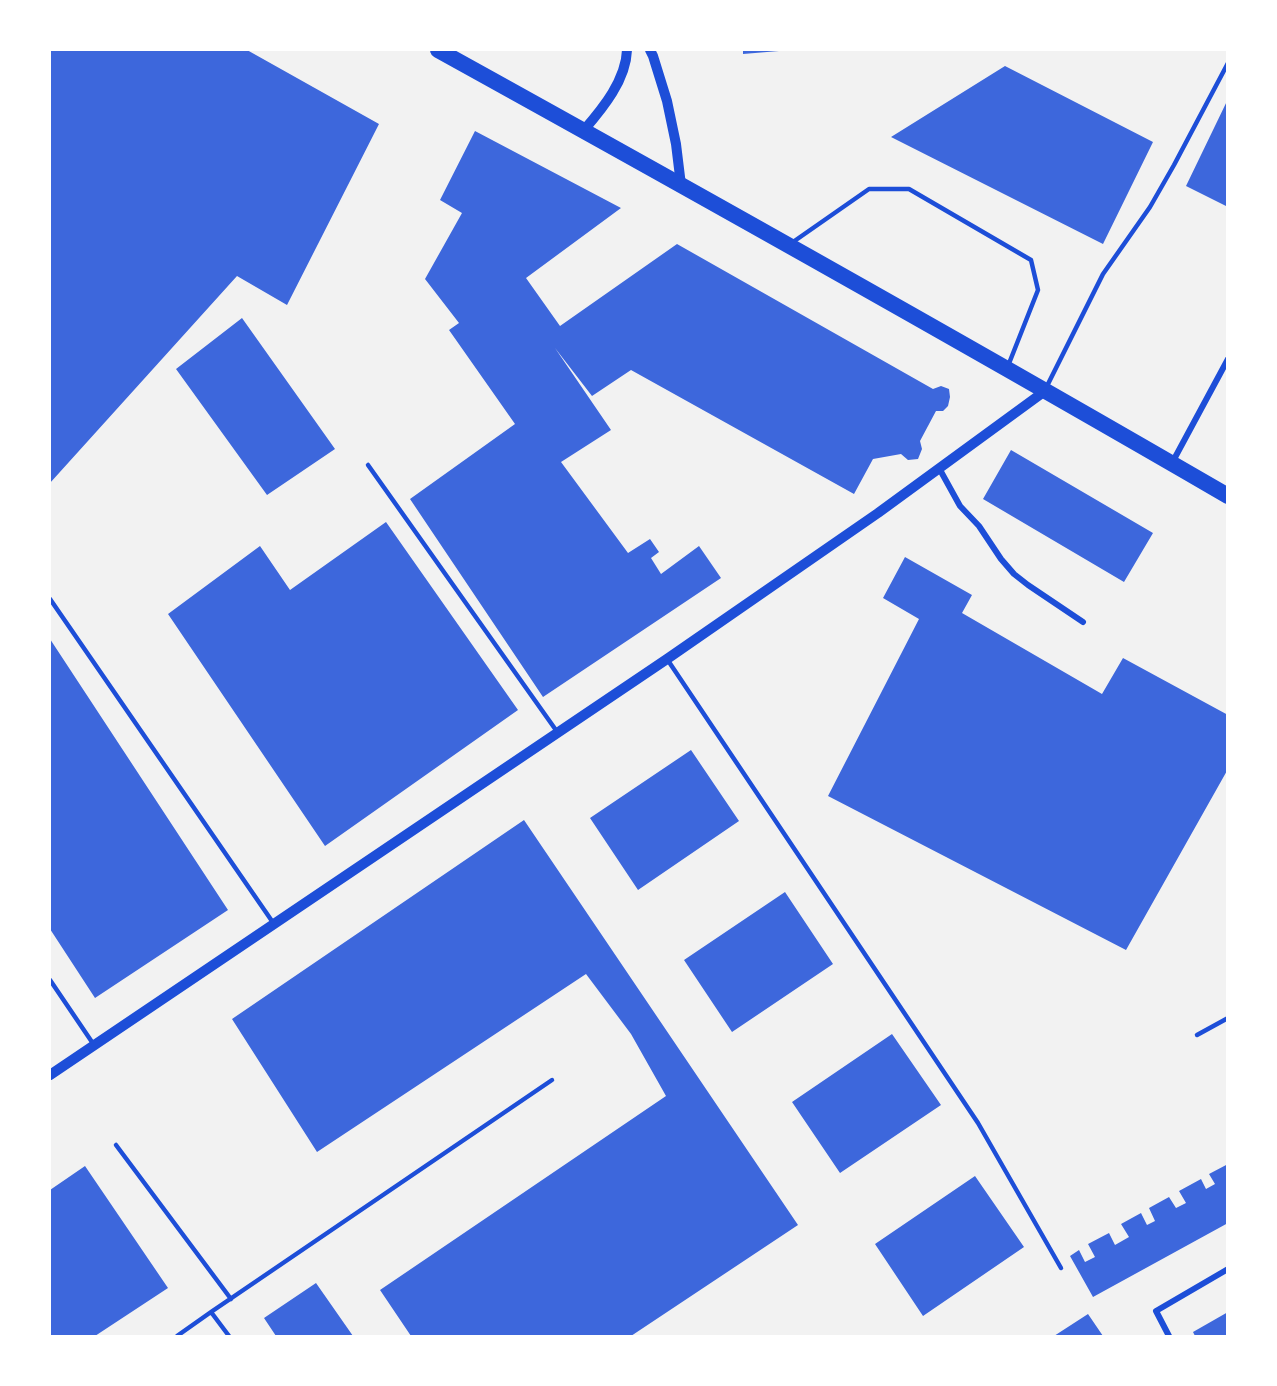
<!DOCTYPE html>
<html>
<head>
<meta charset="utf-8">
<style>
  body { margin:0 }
  #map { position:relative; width:1277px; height:1386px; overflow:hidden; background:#f2f2f2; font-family:Figtree,sans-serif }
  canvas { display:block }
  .frame { position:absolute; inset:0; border:51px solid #fff; pointer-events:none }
</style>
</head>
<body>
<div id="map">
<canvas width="1277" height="1386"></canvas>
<div class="frame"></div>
</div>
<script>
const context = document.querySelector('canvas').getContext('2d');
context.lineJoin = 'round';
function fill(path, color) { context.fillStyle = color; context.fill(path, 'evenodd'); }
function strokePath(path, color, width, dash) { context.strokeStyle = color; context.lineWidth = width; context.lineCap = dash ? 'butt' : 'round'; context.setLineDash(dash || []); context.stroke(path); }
const building = new Path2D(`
  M 50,50 L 247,50 L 379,124 L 287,305 L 237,276 L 50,483 Z
  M 743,50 L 779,50 L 779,51 L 743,54 Z
  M 1005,66 L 1153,142 L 1103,244 L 891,137 Z
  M 1228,99 L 1228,207 L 1186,186 Z
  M 475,131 L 621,208 L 526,278 L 560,326 L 677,244 L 933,389 L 941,386 L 949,389 L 950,397 L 948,406 L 943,411 L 936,411 L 920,441 L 922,449 L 918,459 L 908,460 L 901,454 L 873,459 L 854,494 L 631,370 L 592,396 L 555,348 L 611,430 L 561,462 L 628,553 L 650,539 L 659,552 L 651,558 L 661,574 L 699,546 L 721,578 L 543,697 L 410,499 L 515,424 L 449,330 L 459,323 L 425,279 L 462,213 L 440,200 Z
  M 242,318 L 335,449 L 267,495 L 176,369 Z
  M 1011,450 L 1153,533 L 1124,582 L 983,499 Z
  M 386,522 L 518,710 L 325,846 L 168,614 L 260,546 L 290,590 Z
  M 905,557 L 972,595 L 962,613 L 1102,694 L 1123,658 L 1228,715 L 1228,769 L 1126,950 L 828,796 L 919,619 L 883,598 Z
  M 50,639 L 228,910 L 95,998 L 50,929 Z
  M 691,750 L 739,821 L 638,890 L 590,818 Z
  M 524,820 L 798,1225 L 631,1336 L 411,1336 L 380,1290 L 666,1096 L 631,1034 L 586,974 L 317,1152 L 232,1019 Z
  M 785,892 L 833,964 L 732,1032 L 684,960 Z
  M 892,1034 L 941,1105 L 840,1173 L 792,1102 Z
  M 1228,1164 L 1228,1223 L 1093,1297 L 1070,1256 L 1079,1250 L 1085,1262 L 1095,1257 L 1088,1244 L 1109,1233 L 1115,1245 L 1129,1237 L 1121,1224 L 1141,1213 L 1147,1225 L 1155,1221 L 1149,1208 L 1169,1197 L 1176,1208 L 1186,1203 L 1179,1191 L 1201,1179 L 1206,1189 L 1215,1184 L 1209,1174 Z
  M 85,1166 L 168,1288 L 95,1336 L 50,1336 L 50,1190 Z
  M 975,1176 L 1024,1247 L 923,1316 L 875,1244 Z
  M 316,1283 L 353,1336 L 276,1336 L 264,1318 Z
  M 1228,1312 L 1228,1336 L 1195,1336 L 1193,1332 Z
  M 1088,1314 L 1103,1336 L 1054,1336 Z`);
const service = new Path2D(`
  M 793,242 L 869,189 L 909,189 L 1031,260 L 1038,290 L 1008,366
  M 1046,388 L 1103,274 L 1150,207 L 1174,165 L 1228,63
  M 368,465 L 558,733
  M 50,599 L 274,924
  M 667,659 L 978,1123 L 1061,1268
  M 50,980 L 94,1045
  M 1197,1035 L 1228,1018
  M 116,1145 L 231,1299
  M 211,1312 L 229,1336
  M 177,1336 L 211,1312 L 552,1080`);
const minor = new Path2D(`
  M 1172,463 L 1228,359
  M 939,468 L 960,506 L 979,526 L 1001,559 L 1014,574 L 1028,585 L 1083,622
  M 1169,1336 L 1156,1311 L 1228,1269`);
const tertiary = new Path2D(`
  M 650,50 L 653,56 L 667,101 L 676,144 L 681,185
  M 584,130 C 603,108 626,80 627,50
  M 50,1075 L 667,659 L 878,513 L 1045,391`);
const trunk = new Path2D(`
  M 438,50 C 702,196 966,344 1228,496`);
fill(building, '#3d67dc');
strokePath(service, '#1d4ed8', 4.5);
strokePath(minor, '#1d4ed8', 6);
strokePath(tertiary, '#1d4ed8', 10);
strokePath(trunk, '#1d4ed8', 16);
</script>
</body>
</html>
